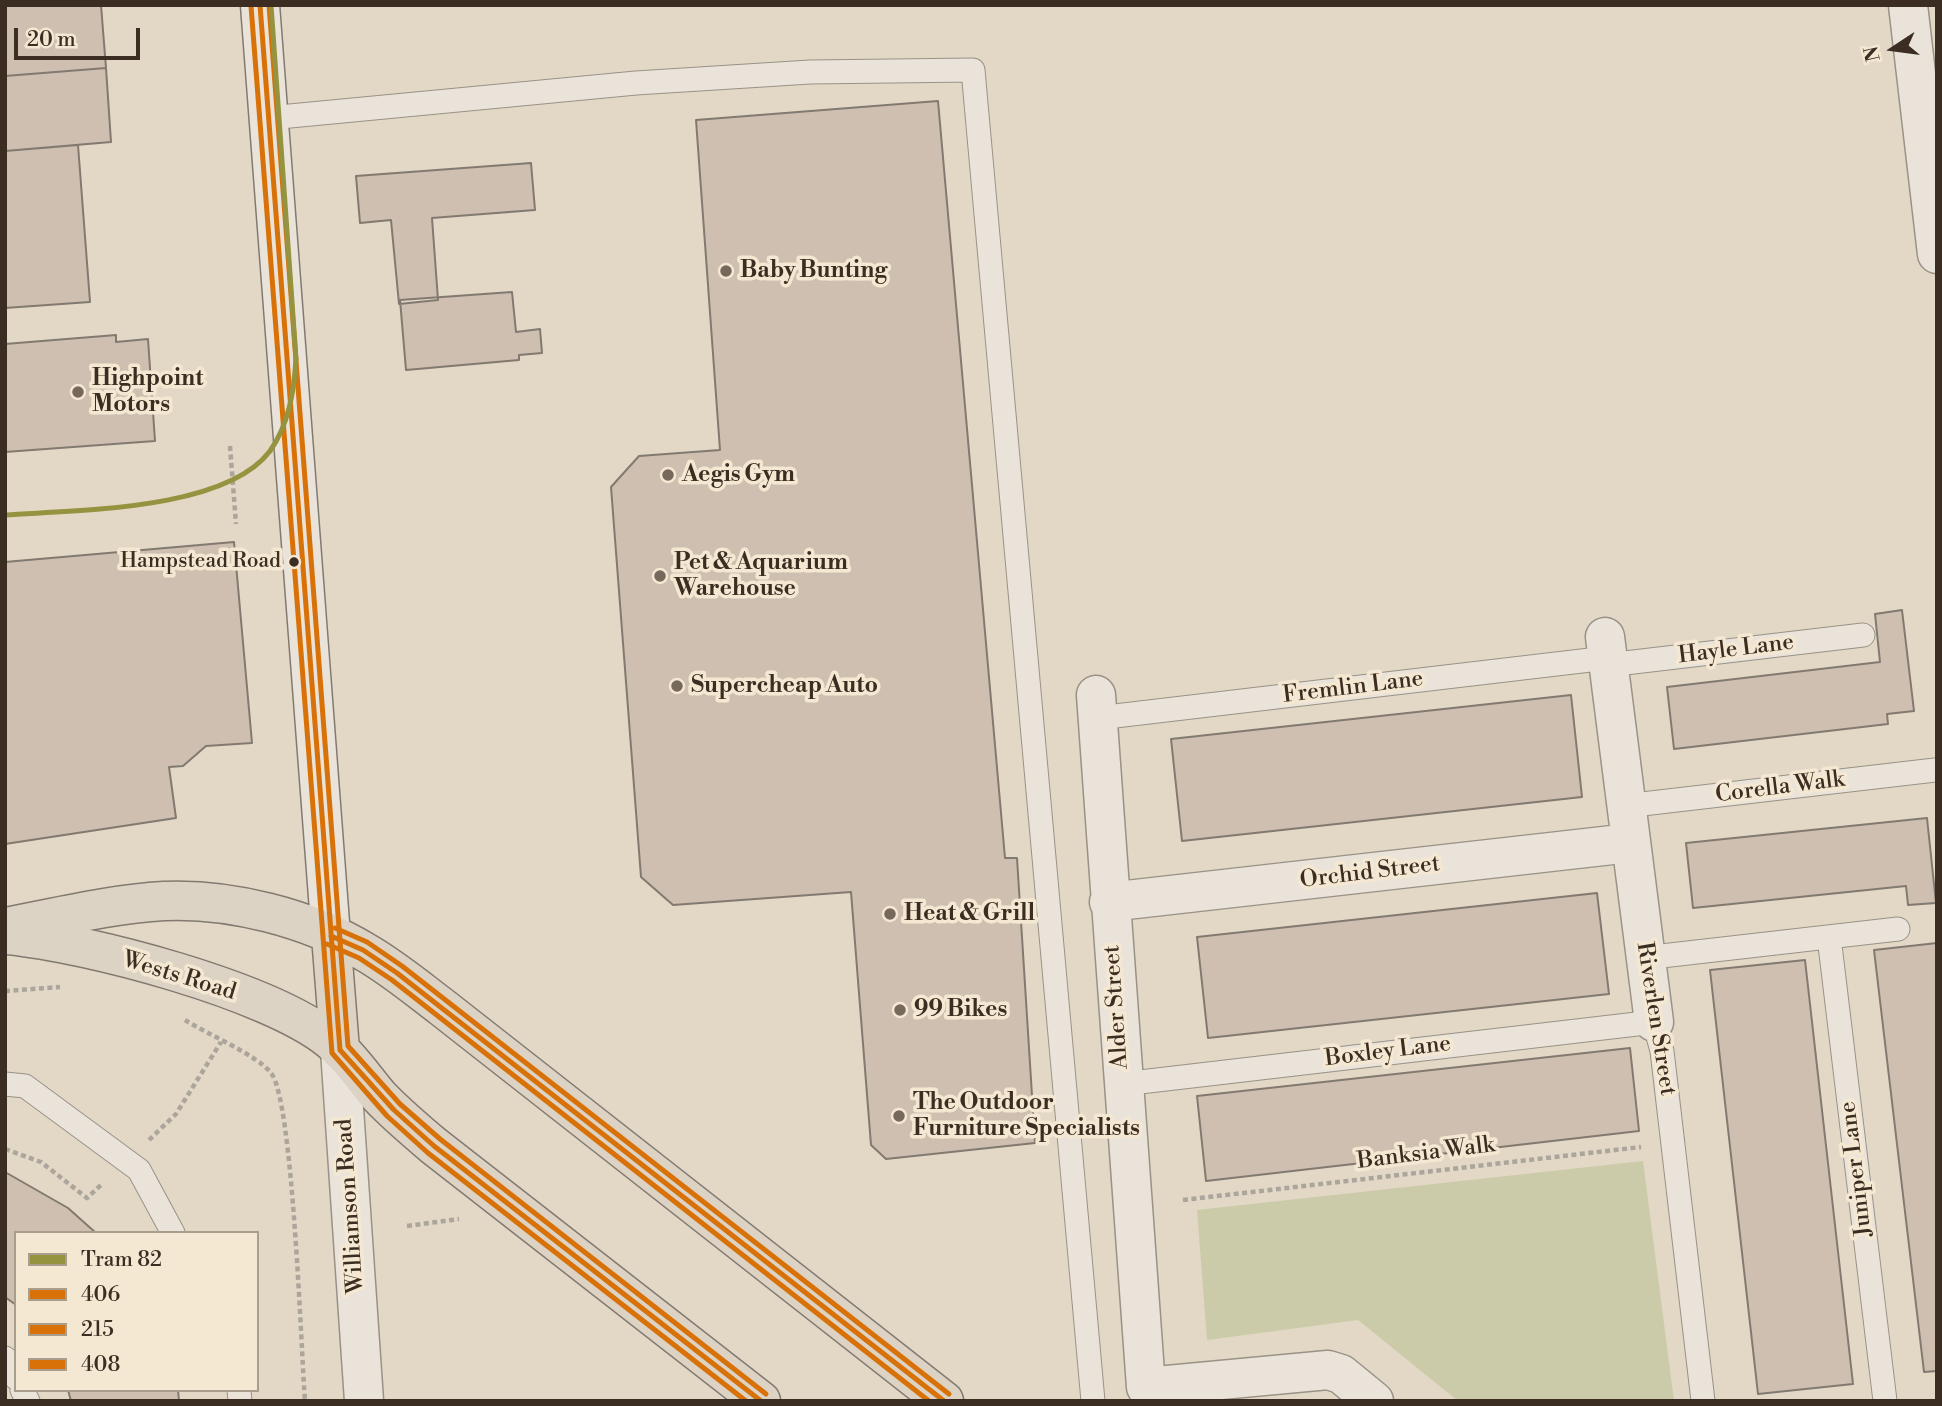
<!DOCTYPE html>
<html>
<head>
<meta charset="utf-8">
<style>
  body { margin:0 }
  #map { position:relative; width:1942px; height:1406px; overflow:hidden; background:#e3d8c6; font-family:"Libre Bodoni",serif }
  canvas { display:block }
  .frame { position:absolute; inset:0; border:7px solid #3b2d21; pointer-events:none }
  .legend { position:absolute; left:14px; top:1231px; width:245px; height:161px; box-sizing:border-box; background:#f5e8d2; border:2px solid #ab9d8b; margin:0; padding:9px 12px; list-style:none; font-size:21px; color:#3b2d21 }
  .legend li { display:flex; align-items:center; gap:14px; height:35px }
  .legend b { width:35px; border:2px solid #ab9d8b }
  .north { position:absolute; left:1858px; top:14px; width:70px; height:70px; -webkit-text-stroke:5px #f5e8d2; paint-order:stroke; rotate:257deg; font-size:19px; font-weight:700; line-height:28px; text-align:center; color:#3b2d21 }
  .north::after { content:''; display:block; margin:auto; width:24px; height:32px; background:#3b2d21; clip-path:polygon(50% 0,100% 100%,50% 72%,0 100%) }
  .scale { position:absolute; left:14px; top:28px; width:126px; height:32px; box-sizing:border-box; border:4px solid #3b2d21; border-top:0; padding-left:9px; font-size:21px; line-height:24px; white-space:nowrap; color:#3b2d21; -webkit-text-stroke:5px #f5e8d2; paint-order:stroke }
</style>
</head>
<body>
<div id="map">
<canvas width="1942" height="1406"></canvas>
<div class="frame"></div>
<ul class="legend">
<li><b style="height:9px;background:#969340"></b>Tram 82</li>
<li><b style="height:9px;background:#d87107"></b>406</li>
<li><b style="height:9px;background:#d87107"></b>215</li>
<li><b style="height:9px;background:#d87107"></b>408</li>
</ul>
<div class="north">N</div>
<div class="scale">20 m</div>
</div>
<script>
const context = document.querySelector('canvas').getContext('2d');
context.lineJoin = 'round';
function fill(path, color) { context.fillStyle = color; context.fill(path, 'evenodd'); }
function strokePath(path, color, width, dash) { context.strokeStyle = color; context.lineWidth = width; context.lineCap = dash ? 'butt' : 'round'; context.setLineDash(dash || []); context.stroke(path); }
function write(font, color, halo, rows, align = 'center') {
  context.font = font + ' "Libre Bodoni",serif'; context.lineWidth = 7; context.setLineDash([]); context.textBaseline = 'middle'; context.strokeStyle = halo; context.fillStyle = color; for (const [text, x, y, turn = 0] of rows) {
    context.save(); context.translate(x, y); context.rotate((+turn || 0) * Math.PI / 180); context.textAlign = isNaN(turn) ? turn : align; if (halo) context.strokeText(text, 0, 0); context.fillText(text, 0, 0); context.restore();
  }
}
const green = new Path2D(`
  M 1643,1161 L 1674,1401 L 1458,1401 L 1358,1320 L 1207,1340 L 1197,1210 Z`);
const building = new Path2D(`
  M 5,5 L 101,5 L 106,68 L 5,76 Z
  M 106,68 L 111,142 L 5,151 L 5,76 Z
  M 938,101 L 1005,858 L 1017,858 L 1035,1143 L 886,1159 L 871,1145 L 851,892 L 673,905 L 641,877 L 611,487 L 639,456 L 720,450 L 696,120 Z
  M 78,145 L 90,302 L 5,308 L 5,151 Z
  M 531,163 L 535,210 L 432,218 L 438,300 L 399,304 L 391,220 L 360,223 L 356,176 Z
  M 512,292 L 516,332 L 540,329 L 542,353 L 519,355 L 519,360 L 406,370 L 400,300 Z
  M 116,335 L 116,342 L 148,339 L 155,441 L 5,452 L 5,344 Z
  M 234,542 L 252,743 L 206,746 L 183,766 L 169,767 L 176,818 L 5,844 L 5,562 Z
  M 1902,610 L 1914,711 L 1887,714 L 1888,724 L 1674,749 L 1667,687 L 1880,662 L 1875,614 Z
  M 1571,695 L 1582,797 L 1182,841 L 1171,739 Z
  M 1927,818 L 1936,903 L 1908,905 L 1906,886 L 1693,908 L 1686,843 Z
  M 1597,893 L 1609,994 L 1208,1038 L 1197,937 Z
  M 1937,943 L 1937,1371 L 1924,1372 L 1874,950 Z
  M 1805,960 L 1853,1384 L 1758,1394 L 1710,970 Z
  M 1630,1048 L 1639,1131 L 1206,1181 L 1197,1096 Z
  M 5,1172 L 68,1208 L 96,1233 L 16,1233 L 16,1305 L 5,1297 Z
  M 68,1390 L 178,1390 L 179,1401 L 71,1401 Z`);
const path = new Path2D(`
  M 230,446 L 236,524
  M 5,991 L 60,987
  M 185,1020 C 207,1034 257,1055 271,1073 C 293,1099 301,1350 305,1401
  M 149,1140 L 176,1114 L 221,1042
  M 5,1149 L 41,1162 L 87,1198 L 102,1184
  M 1183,1200 L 1641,1147
  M 407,1226 L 459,1219`);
const lane = new Path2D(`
  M 269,118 L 636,83 L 810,72 L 973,70 L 1093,1401
  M 1608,665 L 1863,635
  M 1098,718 L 1607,658
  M 1625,806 L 1935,770
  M 1829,937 L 1885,1401
  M 1644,958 L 1898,929
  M 5,1084 L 25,1086 L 139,1170 L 173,1233
  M 1123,1084 L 1654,1022 L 1662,1051 L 1703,1401
  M 5,1358 L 16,1378
  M 22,1390 L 28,1401
  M 239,1390 L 240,1401`);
const street = new Path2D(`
  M 1908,5 L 1937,254
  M 1605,637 L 1654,1022
  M 1096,695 L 1146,1387 L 1155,1401
  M 1109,902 L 1630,843
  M 340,1050 L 364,1401
  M 1146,1387 L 1328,1370 L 1341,1374 L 1374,1401`);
const secondary = new Path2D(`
  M 260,5 L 331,936`);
const primary = new Path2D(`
  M 5,927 C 58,917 111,904 164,901 C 230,898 309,918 365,952 C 393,968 418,989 443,1008 L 944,1401
  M 8,935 C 88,943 268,990 330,1040 C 349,1056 363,1077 379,1096 C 396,1114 415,1130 434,1146 L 761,1401
  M 331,936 L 340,1050`);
const bus1 = new Path2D(`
  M 260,5 L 340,1050 L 394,1110 L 434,1146 L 761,1401
  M 331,936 L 363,950 L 397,973 L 944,1401`);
const bus2 = new Path2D(`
  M 251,6 L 332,1053 L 387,1116 L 428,1153 L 746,1401
  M 327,944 L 359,958 L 392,980 L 929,1401`);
const bus3 = new Path2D(`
  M 269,5 L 348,1046 L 400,1104 L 440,1139 L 766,1394
  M 335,928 L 367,942 L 402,966 L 949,1394`);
const tram1 = new Path2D(`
  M 5,515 C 75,510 225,511 270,451 C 289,424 294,391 296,359 L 271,5`);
const markers = [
  [726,271,7,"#76695b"],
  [78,392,7,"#76695b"],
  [668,475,7,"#76695b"],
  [294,562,6,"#3b2d21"],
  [660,576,7,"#76695b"],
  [677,686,7,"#76695b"],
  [890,914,7,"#76695b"],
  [900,1010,7,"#76695b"],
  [899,1116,7,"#76695b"]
];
const busNames = [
  ["Hampstead Road",281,562]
];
const poiNames = [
  ["Baby Bunting",740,271],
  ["Highpoint",92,379],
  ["Motors",92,405],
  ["Aegis Gym",682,475],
  ["Pet & Aquarium",674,563],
  ["Warehouse",674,589],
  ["Supercheap Auto",691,686],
  ["Heat & Grill",904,914],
  ["99 Bikes",914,1010],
  ["The Outdoor",913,1103],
  ["Furniture Specialists",913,1129]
];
const streetNames = [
  ["Hayle Lane",1736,650,-7],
  ["Fremlin Lane",1353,688,-7],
  ["Corella Walk",1780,788,-7],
  ["Orchid Street",1370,873,-7],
  ["Wests Road",179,977,17],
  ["Alder Street",1117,1007,-94],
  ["Riverlen Street",1655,1019,81],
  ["Boxley Lane",1388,1052,-7],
  ["Banksia Walk",1426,1154,-7],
  ["Juniper Lane",1857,1169,-97],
  ["Williamson Road",351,1206,-94]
];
fill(green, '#cbcba9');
fill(building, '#cebfb0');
strokePath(building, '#827a70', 2);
strokePath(lane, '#999286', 25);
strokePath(street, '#999286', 41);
strokePath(secondary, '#827a70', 41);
strokePath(primary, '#827a70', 41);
strokePath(path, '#aba59c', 4.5, [5, 3.5]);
strokePath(lane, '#e9e3da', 23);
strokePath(street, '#e9e3da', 38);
strokePath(secondary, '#e9e3da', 38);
strokePath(primary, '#dcd3c5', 38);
strokePath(bus1, '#d87107', 5);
strokePath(bus2, '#d87107', 5);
strokePath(bus3, '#d87107', 5);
strokePath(tram1, '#969340', 5);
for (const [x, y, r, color] of markers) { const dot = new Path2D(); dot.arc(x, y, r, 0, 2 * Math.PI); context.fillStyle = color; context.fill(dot); strokePath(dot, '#f5e8d2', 2.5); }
write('21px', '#3b2d21', '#f5e8d2', busNames, 'right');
write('bold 23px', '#3b2d21', '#f5e8d2', poiNames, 'left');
write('23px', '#3b2d21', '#f5e8d2', streetNames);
</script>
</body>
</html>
